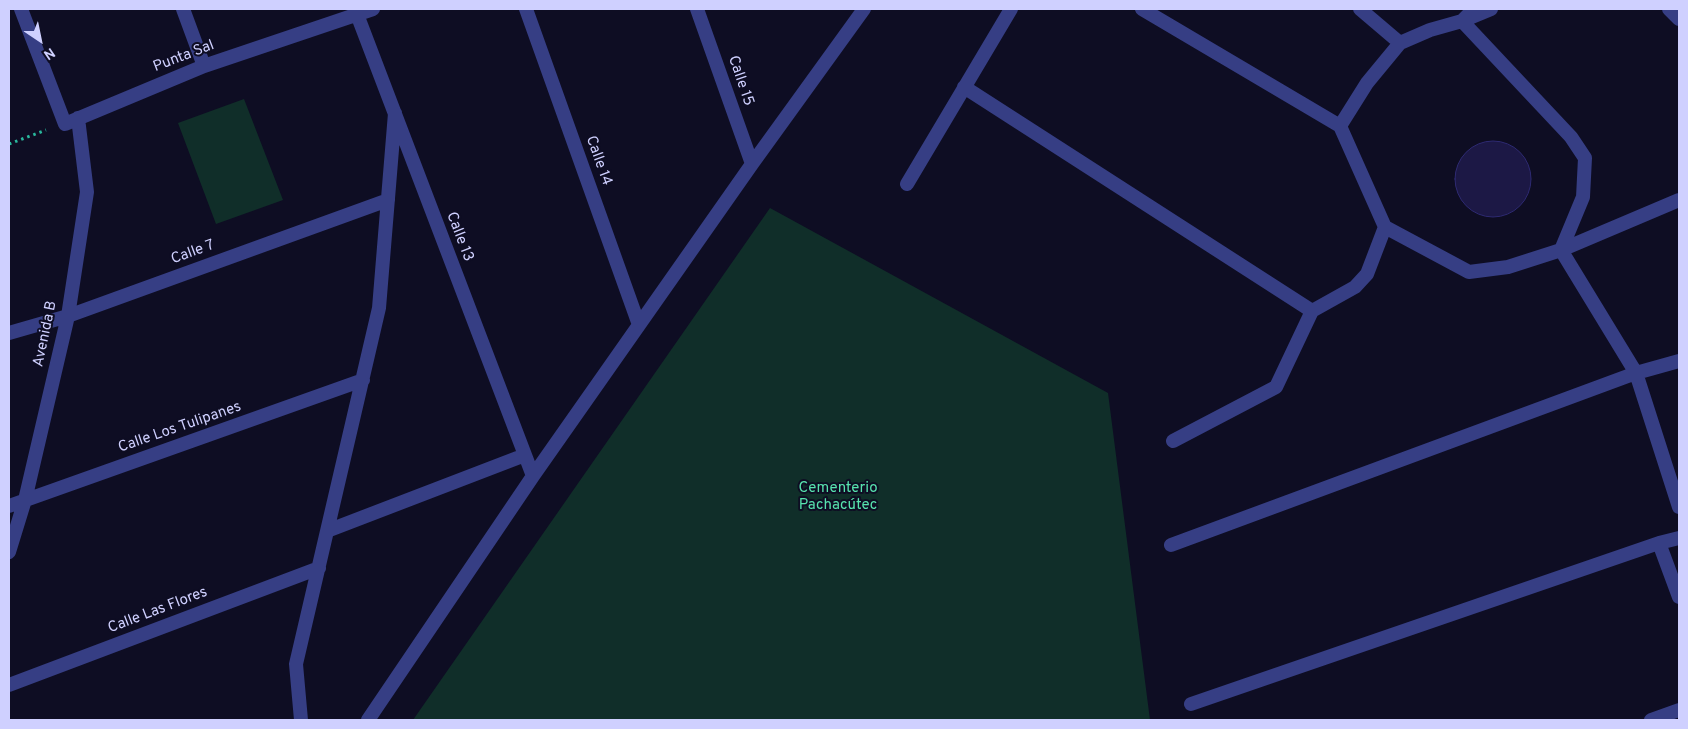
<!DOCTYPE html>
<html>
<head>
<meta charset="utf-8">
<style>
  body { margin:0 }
  #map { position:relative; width:1688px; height:729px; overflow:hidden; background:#0e0d23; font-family:Overpass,sans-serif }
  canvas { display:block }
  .frame { position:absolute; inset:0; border:10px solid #cfd0ff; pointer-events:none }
  .north { position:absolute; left:15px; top:15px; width:50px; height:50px; -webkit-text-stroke:4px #0e0d23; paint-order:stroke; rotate:146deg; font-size:14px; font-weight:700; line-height:20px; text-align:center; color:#cfd0ff }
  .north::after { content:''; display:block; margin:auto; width:18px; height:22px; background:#cfd0ff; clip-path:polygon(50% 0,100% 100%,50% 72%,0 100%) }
</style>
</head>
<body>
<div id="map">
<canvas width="1688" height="729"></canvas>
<div class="frame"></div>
<div class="north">N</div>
</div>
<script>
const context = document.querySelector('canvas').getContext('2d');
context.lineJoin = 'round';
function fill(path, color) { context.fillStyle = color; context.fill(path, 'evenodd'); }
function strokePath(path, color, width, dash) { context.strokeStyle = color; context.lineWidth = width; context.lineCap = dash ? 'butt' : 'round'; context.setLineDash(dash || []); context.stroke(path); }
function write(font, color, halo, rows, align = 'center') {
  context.font = font + ' Overpass,sans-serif'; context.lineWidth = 4; context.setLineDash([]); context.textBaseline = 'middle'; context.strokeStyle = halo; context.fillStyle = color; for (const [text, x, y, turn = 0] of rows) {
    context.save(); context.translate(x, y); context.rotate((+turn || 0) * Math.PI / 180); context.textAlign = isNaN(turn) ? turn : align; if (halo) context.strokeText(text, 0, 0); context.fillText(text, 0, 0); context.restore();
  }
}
const green = new Path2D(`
  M 244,99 L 283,200 L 216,224 L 178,123 Z
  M 770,208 L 1108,393 L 1150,720 L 413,720 Z`);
const building = new Path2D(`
  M1455 179a38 38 0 1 1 76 0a38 38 0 1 1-76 0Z`);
const path = new Path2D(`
  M 9,144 L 46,130`);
const minor = new Path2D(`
  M 21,9 L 65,124 L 204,66 L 373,9
  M 183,9 L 204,66
  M 355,9 L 533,476
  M 526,9 L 639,325
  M 697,9 L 752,164
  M 1142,9 L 1340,126 L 1385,227 L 1367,274 L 1355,287 L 1312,311 L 1276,387 L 1173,441
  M 1360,9 L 1400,43
  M 1491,9 L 1462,21 L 1571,137 L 1585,158 L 1583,197 L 1561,250 L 1636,373 L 1679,507
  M 1669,9 L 1679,19
  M 964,87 L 1312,311
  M 1340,126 L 1367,83 L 1400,43 L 1430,30 L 1462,21 L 1468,15
  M 907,184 L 1011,9
  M 1385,227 L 1469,272 L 1508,267 L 1561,250 L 1679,200
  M 9,333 L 68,316 L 388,200
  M 9,506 L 363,380
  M 327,531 L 525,455
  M 1659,543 L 1679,597
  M 1171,545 L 1636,373 L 1679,361
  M 9,552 L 25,500 L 68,316 L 87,192 L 78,118
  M 9,685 L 319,568
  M 1191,704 L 1659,543 L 1679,538
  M 301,720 L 296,664 L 379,308 L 395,113
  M 368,720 L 533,476 L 752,164 L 864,9
  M 1651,720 L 1679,710`);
const streetNames = [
  ["Punta Sal",184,57,-21],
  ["Calle 15",740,81,71],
  ["Calle 14",598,161,70],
  ["Calle 13",459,237,69],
  ["Calle 7",193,253,-20],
  ["Avenida B",46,334,-78],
  ["Calle Los Tulipanes",180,428,-19],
  ["Calle Las Flores",158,611,-21]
];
const parkNames = [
  ["Cementerio",838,489],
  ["Pachacútec",838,506]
];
fill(green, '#102e29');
fill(building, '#1c1845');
strokePath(building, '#2e2a72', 1);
strokePath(path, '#2ab89d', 3, [2.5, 4]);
strokePath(minor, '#363e84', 14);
write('15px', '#cfd0ff', '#0e0d23', streetNames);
write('15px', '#57e3ae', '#0e0d23', parkNames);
</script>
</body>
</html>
